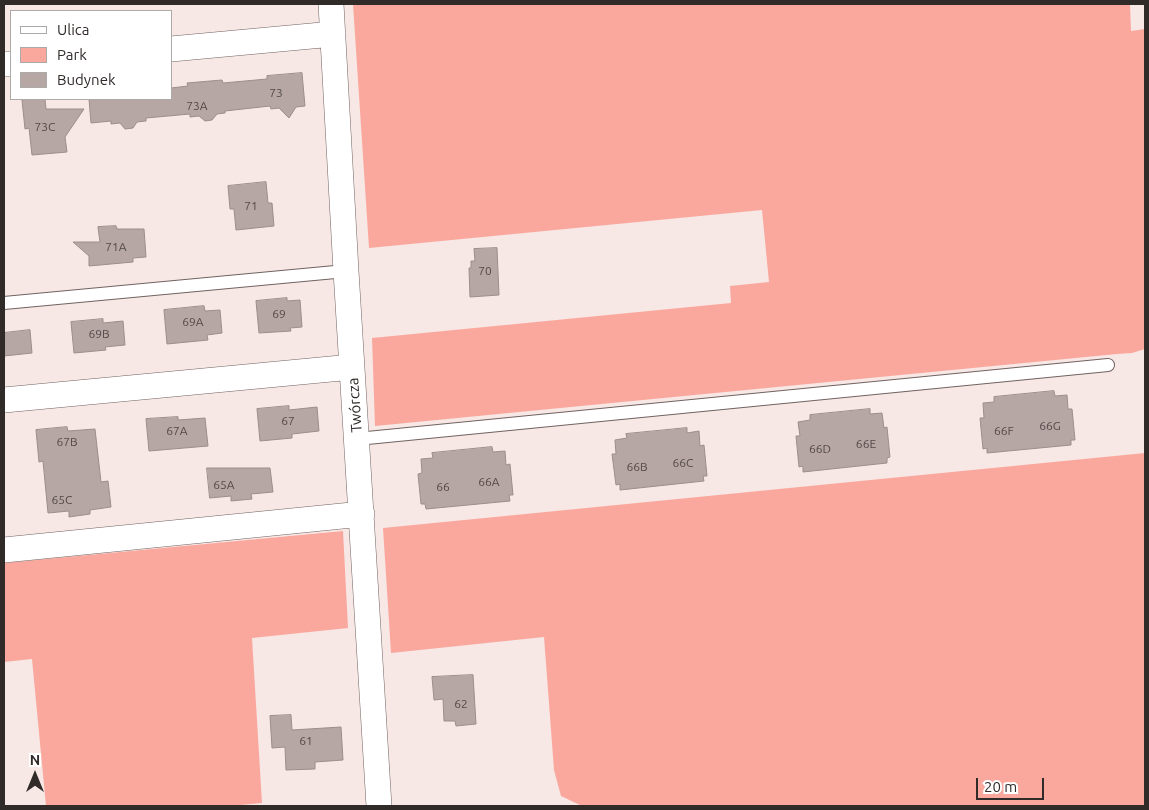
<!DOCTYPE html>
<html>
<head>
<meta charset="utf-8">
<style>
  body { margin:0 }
  #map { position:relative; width:1149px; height:810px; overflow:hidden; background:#f7e7e5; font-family:Ubuntu,sans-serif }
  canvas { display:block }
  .frame { position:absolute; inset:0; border:5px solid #302a29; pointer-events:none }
  .legend { position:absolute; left:10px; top:10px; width:162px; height:90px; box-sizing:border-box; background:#fff; border:1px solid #acaaa9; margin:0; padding:6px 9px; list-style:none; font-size:15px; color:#302a29 }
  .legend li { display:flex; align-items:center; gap:10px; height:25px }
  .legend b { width:25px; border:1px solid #acaaa9 }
  .north { position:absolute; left:10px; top:750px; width:50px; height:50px; -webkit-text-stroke:4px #fff; paint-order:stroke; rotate:0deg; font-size:14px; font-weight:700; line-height:20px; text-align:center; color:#302a29 }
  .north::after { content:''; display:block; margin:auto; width:18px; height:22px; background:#302a29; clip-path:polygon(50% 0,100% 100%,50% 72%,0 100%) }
  .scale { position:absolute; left:976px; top:778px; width:68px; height:22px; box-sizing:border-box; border:2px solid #302a29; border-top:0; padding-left:6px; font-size:15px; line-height:18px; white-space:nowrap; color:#302a29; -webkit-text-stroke:4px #fff; paint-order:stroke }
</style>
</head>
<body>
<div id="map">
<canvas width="1149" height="810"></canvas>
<div class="frame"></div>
<ul class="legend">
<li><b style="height:6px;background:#fff"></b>Ulica</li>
<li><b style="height:14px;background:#faa89e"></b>Park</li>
<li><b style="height:14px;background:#b6a7a5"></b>Budynek</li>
</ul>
<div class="north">N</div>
<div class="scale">20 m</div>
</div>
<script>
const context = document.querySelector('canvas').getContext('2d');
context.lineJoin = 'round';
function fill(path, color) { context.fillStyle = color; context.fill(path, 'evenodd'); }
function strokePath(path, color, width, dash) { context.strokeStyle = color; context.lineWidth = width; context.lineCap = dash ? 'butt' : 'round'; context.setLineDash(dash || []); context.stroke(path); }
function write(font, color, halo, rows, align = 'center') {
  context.font = font + ' Ubuntu,sans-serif'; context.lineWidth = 4.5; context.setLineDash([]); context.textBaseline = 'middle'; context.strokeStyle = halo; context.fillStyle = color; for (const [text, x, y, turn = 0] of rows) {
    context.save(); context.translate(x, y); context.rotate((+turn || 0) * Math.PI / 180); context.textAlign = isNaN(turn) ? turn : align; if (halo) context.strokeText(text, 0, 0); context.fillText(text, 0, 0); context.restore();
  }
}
const green = new Path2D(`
  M 353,4 L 1130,4 L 1131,31 L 1145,29 L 1145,349 L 1132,353 L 1117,354 L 375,426 L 372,338 L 731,303 L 730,286 L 769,282 L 762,210 L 369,248 Z
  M 1145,453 L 1145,806 L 582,806 L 561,796 L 554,770 L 544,637 L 391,653 L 383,528 Z
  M 343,531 L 348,628 L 252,638 L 262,803 L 230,806 L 46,806 L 32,659 L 4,662 L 4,563 Z`);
const building = new Path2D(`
  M 302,73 L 305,106 L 296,107 L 289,118 L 279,108 L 271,109 L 270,106 L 225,111 L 225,113 L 217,114 L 212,120 L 205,121 L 199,116 L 190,117 L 190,114 L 146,118 L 146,121 L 137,122 L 133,128 L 125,129 L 120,123 L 111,124 L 111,121 L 91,123 L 89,99 L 171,99 L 171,88 L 188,86 L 187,83 L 222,80 L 223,83 L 267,79 L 267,76 Z
  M 45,99 L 46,109 L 84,109 L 65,137 L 67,152 L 32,155 L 29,128 L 25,129 L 22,100 Z
  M 266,182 L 268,203 L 272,203 L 274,226 L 236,230 L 234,209 L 230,209 L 228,186 Z
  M 116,226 L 117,229 L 144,229 L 146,257 L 133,258 L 133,262 L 89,266 L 89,256 L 73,242 L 100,242 L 98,227 Z
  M 497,248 L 499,295 L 470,297 L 469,268 L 471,268 L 471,261 L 475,261 L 474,249 Z
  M 287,298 L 287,301 L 300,300 L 302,327 L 290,328 L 291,331 L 259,333 L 256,301 Z
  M 204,306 L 205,311 L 220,310 L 222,333 L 207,335 L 208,340 L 167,344 L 164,310 Z
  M 103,319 L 103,323 L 123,321 L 125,345 L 105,347 L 106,350 L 74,353 L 71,322 Z
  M 30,330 L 32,353 L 4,356 L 4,333 Z
  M 1054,391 L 1055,396 L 1067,395 L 1068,409 L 1072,409 L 1075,440 L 1071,440 L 1071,445 L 987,453 L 987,448 L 983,449 L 980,418 L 984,418 L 983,403 L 994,402 L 994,397 Z
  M 289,406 L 289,410 L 317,407 L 319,431 L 292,434 L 292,438 L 260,441 L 257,409 Z
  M 870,409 L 870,414 L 882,413 L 884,428 L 887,427 L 890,457 L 887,458 L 887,463 L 803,472 L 803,466 L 799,467 L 796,436 L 800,436 L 798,422 L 810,420 L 810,415 Z
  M 178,417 L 178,420 L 205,418 L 208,446 L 149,451 L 146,419 Z
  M 67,427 L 68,431 L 95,429 L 101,482 L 108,481 L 111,507 L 90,510 L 90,514 L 69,517 L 69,511 L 48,513 L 43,461 L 39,462 L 36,430 Z
  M 687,428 L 687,433 L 699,431 L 700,446 L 704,445 L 707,476 L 703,476 L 704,481 L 620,490 L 620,484 L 616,485 L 612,454 L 616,454 L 615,440 L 627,438 L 626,434 Z
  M 492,447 L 493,452 L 505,451 L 506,465 L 510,464 L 513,495 L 509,495 L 510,501 L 426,509 L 425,504 L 421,504 L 418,474 L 422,473 L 421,459 L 433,458 L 432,453 Z
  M 207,468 L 270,468 L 273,492 L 251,494 L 252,499 L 231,501 L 231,496 L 210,498 Z
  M 473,675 L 476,724 L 456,726 L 455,721 L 444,721 L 443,699 L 434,700 L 432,677 Z
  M 291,715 L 292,730 L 341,727 L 343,760 L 315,762 L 315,769 L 286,770 L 285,747 L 272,748 L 270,716 Z`);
const service = new Path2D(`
  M 4,303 L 346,271
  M 357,439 L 1108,365`);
const minor = new Path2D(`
  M 331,4 L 346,271 L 379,806
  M 171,49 L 333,34
  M 4,64 L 11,64
  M 4,400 L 352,367
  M 4,550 L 362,514`);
const numberNames = [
  ["73",276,93],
  ["73A",197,106],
  ["73C",45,127],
  ["71",251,206],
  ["71A",116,247],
  ["70",485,271],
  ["69",279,314],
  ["69A",193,322],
  ["69B",99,334],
  ["67",288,421],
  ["66G",1050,426],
  ["67A",177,431],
  ["66F",1004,431],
  ["67B",67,442],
  ["66E",866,444],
  ["66D",820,449],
  ["66C",683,463],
  ["66B",637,467],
  ["66A",489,482],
  ["65A",224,485],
  ["66",443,487],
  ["65C",62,500],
  ["62",461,704],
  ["61",306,741]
];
const streetNames = [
  ["Twórcza",355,405,-94]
];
fill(green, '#faa89e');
fill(building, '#b6a7a5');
strokePath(building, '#9c8d8b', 1);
strokePath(service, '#716361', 14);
strokePath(minor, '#716361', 26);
strokePath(service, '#fff', 12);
strokePath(minor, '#fff', 25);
write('12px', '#524948', null, numberNames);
write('15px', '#302a29', '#fff', streetNames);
</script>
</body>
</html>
